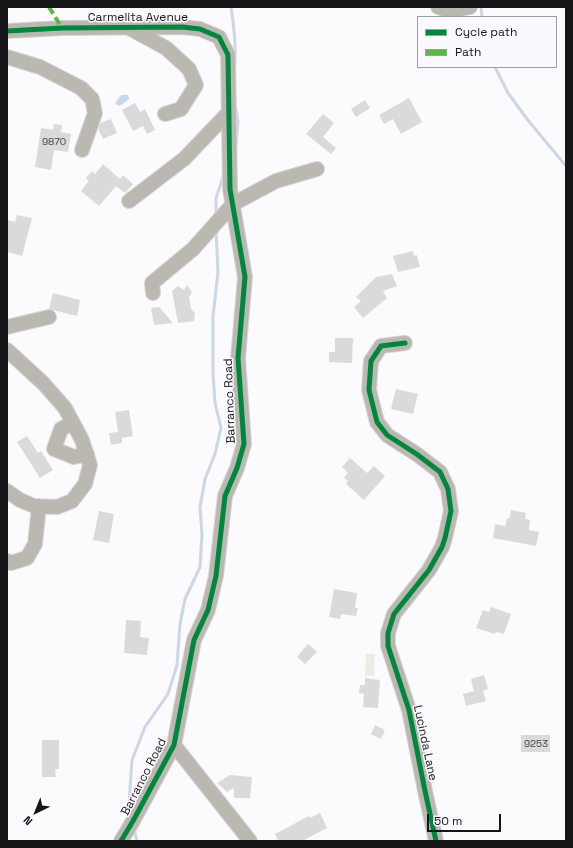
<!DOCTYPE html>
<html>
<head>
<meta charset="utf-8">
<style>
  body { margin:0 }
  #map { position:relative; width:573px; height:848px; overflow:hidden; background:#fbfafc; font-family:"Space Grotesk",sans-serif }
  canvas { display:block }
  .frame { position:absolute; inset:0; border:8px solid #151416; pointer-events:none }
  .legend { position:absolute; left:417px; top:16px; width:140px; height:52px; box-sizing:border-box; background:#fbf9fd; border:1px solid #9f9da1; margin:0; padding:5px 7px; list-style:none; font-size:12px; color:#151416 }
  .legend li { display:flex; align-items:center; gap:8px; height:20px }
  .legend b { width:20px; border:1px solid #9f9da1 }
  .north { position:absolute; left:16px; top:792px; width:40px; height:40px; -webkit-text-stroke:3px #fbf9fd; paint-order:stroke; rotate:223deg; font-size:11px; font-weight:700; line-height:16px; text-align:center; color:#151416 }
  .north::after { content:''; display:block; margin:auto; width:14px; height:18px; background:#151416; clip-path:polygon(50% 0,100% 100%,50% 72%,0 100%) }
  .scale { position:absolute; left:427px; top:814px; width:74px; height:18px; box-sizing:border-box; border:2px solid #151416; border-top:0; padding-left:5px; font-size:12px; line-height:14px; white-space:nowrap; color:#151416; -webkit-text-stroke:3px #fbf9fd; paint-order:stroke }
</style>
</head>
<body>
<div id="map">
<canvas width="573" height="848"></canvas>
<div class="frame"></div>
<ul class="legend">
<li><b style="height:5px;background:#00873e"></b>Cycle path</li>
<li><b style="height:5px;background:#58b947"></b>Path</li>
</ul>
<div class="north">N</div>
<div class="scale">50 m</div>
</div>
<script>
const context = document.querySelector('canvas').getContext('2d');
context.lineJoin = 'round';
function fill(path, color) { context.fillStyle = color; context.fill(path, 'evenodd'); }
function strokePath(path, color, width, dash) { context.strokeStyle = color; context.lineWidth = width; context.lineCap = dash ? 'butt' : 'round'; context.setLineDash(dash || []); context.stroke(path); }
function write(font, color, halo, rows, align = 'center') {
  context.font = font + ' "Space Grotesk",sans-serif'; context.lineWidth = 3; context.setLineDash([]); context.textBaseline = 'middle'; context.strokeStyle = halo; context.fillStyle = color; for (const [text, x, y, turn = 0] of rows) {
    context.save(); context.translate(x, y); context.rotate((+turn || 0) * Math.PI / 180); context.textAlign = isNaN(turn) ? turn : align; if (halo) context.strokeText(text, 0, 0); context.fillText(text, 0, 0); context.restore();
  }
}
const green = new Path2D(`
  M 366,654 L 375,654 L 374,676 L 365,676 Z`);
const water = new Path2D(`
  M 122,95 L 128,95 L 129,99 L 120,106 L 115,104 C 117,101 119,96 122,95 Z`);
const stream = new Path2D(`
  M 231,7 C 234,26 236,44 235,63
  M 481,7 L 482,17
  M 495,67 L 508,93 L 527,119 L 566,166
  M 235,105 L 238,122 L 236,143
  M 216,215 L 216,198 L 224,174
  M 131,814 L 129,804 L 132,760 L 145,727 L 168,694 L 177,665 L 180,624 L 185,599 L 200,567 L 202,534 L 200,507 L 205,479 L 215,454 L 221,428 L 215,403 L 213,373 L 213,316 L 218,272 L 216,231
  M 134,829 L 137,841`);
const building = new Path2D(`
  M 409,98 L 422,122 L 401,134 L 393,119 L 384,124 L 379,115 Z
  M 365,100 L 370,108 L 356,117 L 351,109 Z
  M 135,103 L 140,112 L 145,109 L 155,130 L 147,134 L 143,126 L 133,131 L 122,110 Z
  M 323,114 L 334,123 L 323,137 L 336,148 L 331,154 L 306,134 Z
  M 111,119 L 117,133 L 103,139 L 98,129 L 100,123 Z
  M 54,124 L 62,125 L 61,132 L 71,134 L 68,152 L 54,150 L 51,170 L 35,167 L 41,128 L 53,130 Z
  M 103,164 L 120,179 L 123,175 L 133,184 L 125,193 L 116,186 L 99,206 L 81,191 L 89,181 L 86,178 L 92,171 L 95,174 Z
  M 17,215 L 32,218 L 22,256 L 7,252 L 7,220 L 15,222 Z
  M 413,251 L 414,256 L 417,255 L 420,267 L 398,272 L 393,256 Z
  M 392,274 L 397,286 L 383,291 L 387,298 L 363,318 L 354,307 L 361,301 L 356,297 L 376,277 Z
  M 187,285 L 192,292 L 189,297 L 191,309 L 195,313 L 194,321 L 178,323 L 172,291 L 178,286 L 184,290 Z
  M 53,293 L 80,300 L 77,316 L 49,309 Z
  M 159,307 L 173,323 L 154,325 L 151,308 Z
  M 335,338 L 353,338 L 352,363 L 329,362 L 329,352 L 335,352 Z
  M 396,389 L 418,394 L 413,414 L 391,409 Z
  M 129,410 L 133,436 L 122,438 L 122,443 L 111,445 L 109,433 L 118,432 L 115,412 Z
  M 27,436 L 38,453 L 41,451 L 53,470 L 40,478 L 17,442 Z
  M 350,458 L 367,473 L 374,466 L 385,476 L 364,500 L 346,484 L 348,481 L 344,478 L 348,473 L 342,467 Z
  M 511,510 L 526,513 L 525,519 L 530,520 L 529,530 L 539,532 L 536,546 L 493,538 L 495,524 L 505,526 L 507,518 L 509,519 Z
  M 99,511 L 114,514 L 109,543 L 93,540 Z
  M 334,589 L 357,593 L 355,608 L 358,608 L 356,616 L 341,614 L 340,619 L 329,617 Z
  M 491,607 L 511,614 L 504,634 L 496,632 L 495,634 L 476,628 L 483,610 L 489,612 Z
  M 126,620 L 141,621 L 140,637 L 149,638 L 147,655 L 124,653 Z
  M 308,644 L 317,652 L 305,664 L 297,657 Z
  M 484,675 L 488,689 L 483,691 L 486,701 L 466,706 L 463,694 L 474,691 L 471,679 Z
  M 365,678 L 380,680 L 378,708 L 363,707 L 364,694 L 359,693 L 360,685 L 365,685 Z
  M 375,725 L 385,730 L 381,739 L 371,734 Z
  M 521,735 L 550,735 L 550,752 L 521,752 Z
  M 42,740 L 59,740 L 59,769 L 55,769 L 56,777 L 42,777 Z
  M 230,775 L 252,777 L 250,798 L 234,798 L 234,788 L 227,792 L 217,783 Z
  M 320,813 L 327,828 L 302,841 L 278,841 L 275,834 L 309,816 L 310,818 Z`);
const minor = new Path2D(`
  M 438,7 L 449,11 L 470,7
  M 129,28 L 166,48 L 189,69 L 196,85 L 181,109 L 165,114
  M 7,31 L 62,28 L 182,27 L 200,29 L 219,37 L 228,55 L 230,189 L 245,277 L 238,358 L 244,444 L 237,468 L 225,496 L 216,576 L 208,610 L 194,640 L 174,745 L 133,821 L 121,841
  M 7,57 L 40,67 L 81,88 L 92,99 L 95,113 L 82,150
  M 129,201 L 184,159 L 229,112
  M 153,293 L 152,283 L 193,249 L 233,204 L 276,181 L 317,169
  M 7,327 L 49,317
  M 405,343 L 381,346 L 371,361 L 369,390 L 377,422 L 387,435 L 418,455 L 440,472 L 448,489 L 451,511 L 445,538 L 442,547 L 429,570 L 394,614 L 388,633 L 388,646 L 409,710 L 425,791 L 436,841
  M 7,350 L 43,383 L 65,408 L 82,440 L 90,465 L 85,484 L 72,501 L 57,507 L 34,506 L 20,500 L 7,491
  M 73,423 L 61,429 L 54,449 L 74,457 L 87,454
  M 7,561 L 11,563 L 27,558 L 35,544 L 39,506
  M 174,745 L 250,841`);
const quiet = new Path2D(`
  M 49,7 L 62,28`);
const cycleway = new Path2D(`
  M 7,31 L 62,28 L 182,27 L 200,29 L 219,37 L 228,55 L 230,189 L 245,277 L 238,358 L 244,444 L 237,468 L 225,496 L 216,576 L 208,610 L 194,640 L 174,745 L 133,821 L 121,841
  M 405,343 L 381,346 L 371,361 L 369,390 L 377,422 L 387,435 L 418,455 L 440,472 L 448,489 L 451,511 L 445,538 L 442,547 L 429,570 L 394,614 L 388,633 L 388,646 L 409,710 L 425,791 L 436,841`);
const numberNames = [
  ["9870",54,142],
  ["9253",536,744]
];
const streetNames = [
  ["Carmelita Avenue",138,18],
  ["Barranco Road",230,401,-92],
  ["Lucinda Lane",425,743,78],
  ["Barranco Road",144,777,-63]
];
fill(green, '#e9eee2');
fill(water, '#c9d7e8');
strokePath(stream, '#c9d7e8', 3);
fill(building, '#dbdada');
strokePath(minor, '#d6d5d7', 16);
strokePath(minor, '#bab8b0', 14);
strokePath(quiet, '#58b947', 4, [8, 4]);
strokePath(cycleway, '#00873e', 5);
write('10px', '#464647', null, numberNames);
write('12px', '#151416', '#fbf9fd', streetNames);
</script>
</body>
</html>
